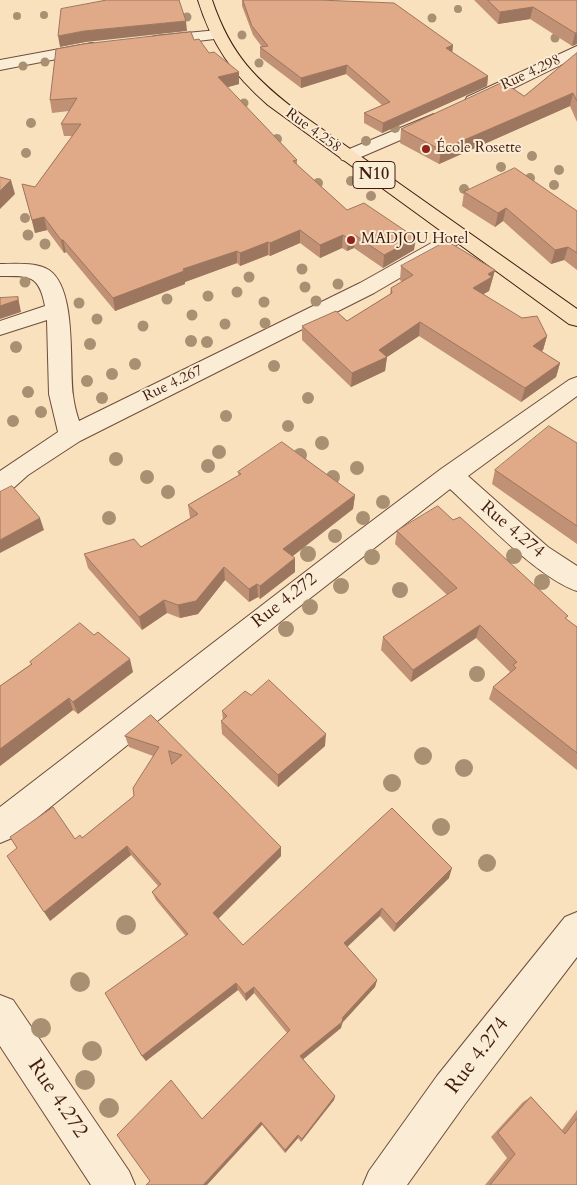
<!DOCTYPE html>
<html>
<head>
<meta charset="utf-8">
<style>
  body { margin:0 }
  canvas { display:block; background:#f9e1be }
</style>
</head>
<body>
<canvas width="577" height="1185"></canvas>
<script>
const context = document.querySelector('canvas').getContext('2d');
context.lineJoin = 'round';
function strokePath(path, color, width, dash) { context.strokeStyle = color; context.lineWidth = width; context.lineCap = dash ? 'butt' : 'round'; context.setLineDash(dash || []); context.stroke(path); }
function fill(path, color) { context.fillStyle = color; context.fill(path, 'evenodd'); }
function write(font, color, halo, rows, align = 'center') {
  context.font = font + ' Cardo,serif'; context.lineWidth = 4; context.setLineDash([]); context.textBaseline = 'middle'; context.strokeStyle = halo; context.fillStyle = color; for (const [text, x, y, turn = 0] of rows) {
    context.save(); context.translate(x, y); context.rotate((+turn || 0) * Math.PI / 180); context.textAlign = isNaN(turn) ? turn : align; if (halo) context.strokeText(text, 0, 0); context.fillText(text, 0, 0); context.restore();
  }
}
const minor = new Path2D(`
  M 218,30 L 223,32 L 226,35 L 223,38 L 155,46 L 150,44 L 147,41 L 150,38 L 155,36 Z
  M 92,43 L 98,45 L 100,48 L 98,51 L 0,70 L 0,60 Z
  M 577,46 L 577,57 L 479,105 L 467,105 L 465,101 L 467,97 Z
  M 434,114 L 440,115 L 443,119 L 440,123 L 354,160 L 348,161 L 342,160 L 339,156 L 342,152 Z
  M 458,230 L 465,232 L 468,236 L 465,240 L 374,293 L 80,441 L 28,475 L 9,492 L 0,494 L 0,471 L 58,432 L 49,394 L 47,320 L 0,335 L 0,321 L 45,306 C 39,274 29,276 0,276 L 0,264 C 15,264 36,262 49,270 C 77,289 69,364 73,395 C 74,404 76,412 79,421 L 360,283 L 451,232 Z
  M 577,377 L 577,396 L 468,476 L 548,547 L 577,566 L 577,591 C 538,578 482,518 450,489 L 295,610 L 12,838 L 0,843 L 0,807 L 348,539 L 441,469 L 569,380 Z
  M 577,912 L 577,957 L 465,1104 L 407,1185 L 363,1185 L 369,1171 L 437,1076 L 565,917 Z
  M 0,995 L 13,1000 L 129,1171 L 135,1185 L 91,1185 L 0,1046 Z`);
const highway = new Path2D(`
  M 198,0 L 212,0 C 231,56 256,80 302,115 L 577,309 L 577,326 L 569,324 L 268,105 C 232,73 212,45 198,0 Z`);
const trees = [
  [458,9,4],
  [44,15,4],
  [17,16,4],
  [187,17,4.5],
  [432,18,4.5],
  [242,35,4.5],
  [555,38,4.5],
  [45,62,4.5],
  [259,63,4.5],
  [23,66,4.5],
  [244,103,4.5],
  [31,123,5],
  [395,128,5],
  [277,139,5],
  [366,141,5],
  [26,153,5],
  [532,156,5],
  [501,167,5],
  [559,170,5],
  [530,178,5],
  [351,181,5],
  [318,183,5],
  [554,185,5],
  [464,189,5],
  [371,196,5],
  [25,218,5],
  [28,235,5.5],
  [45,244,5.5],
  [302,269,5.5],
  [249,277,5.5],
  [25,282,5.5],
  [338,284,5.5],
  [305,287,5.5],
  [237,292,5.5],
  [208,296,5.5],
  [167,299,5.5],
  [316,301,5.5],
  [264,302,5.5],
  [79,303,5.5],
  [192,315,5.5],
  [97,319,5.5],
  [265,323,5.5],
  [225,324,5.5],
  [143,326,5.5],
  [191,341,6],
  [207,342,6],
  [90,344,6],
  [16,347,6],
  [135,364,6],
  [274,366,6],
  [112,374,6],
  [87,381,6],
  [28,392,6],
  [102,398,6],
  [308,398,6],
  [41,412,6],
  [226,416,6],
  [13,421,6],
  [288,426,6],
  [322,443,7],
  [219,452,7],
  [300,455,7],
  [116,459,7],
  [208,466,7],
  [357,468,7],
  [147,477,7],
  [333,477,7],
  [168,492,7],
  [383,502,7],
  [109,518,7],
  [363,518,7],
  [335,536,7],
  [308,554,8],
  [514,556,8],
  [372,557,8],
  [542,582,8],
  [341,586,8],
  [400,590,8],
  [310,607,8],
  [286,629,8],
  [477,674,8],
  [423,756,9],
  [464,768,9],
  [392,783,9],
  [441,827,9],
  [487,863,9],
  [126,925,10],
  [80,982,10],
  [41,1028,10],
  [92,1051,10],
  [85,1080,10],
  [109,1108,10]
];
const wall = new Path2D(`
  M 242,0 L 319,0 L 453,45 L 452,52 L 488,76 L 487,86 L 382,133 L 364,123 L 364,113 L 382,105 L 346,74 L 301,88 L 260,57 L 260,47 L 262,47 L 253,35 L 242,6 Z
  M 474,0 L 577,0 L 577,44 L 572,46 L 530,19 L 498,24 Z
  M 209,53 L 239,84 L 227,87 L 297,160 L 297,165 L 347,210 L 414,250 L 383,268 L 354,248 L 347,251 L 342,248 L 320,258 L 300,243 L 270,256 L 268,255 L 240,266 L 237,263 L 185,282 L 185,284 L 115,311 L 66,252 L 64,253 L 47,230 L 35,233 L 22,184 L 35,187 L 72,136 L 64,136 L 61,124 L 69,111 L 52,113 L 50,100 Z
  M 577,53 L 577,122 L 570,106 L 439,164 L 400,143 L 401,129 L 524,96 Z
  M 464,192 L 577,211 L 577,270 L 564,260 L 551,264 L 503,221 L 495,227 L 462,206 Z
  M 401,266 L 495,270 L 489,291 L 483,294 L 547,336 L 543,350 L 541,351 L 560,363 L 556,377 L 521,402 L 419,336 L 387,357 L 385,371 L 351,387 L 302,340 L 302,326 L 347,321 L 390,294 L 391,288 L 402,282 L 400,280 Z
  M 577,443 L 577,544 L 492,484 L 495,470 Z
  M 238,472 L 355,495 L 353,509 L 292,556 L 295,572 L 260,599 L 258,597 L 249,602 L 225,580 L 198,614 L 180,618 L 167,613 L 142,630 L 88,568 L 84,554 L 141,547 L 190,518 L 188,505 L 239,476 Z
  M 397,531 L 566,619 L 577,627 L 577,770 L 489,699 L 493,687 L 510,672 L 476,638 L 411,682 L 381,650 L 383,637 L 447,595 L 395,544 Z
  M 30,662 L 133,672 L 78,714 L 73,710 L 0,766 L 0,686 L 31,664 Z
  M 222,711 L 325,746 L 278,787 L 222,734 L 221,721 L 223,720 Z
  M 151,715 L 281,856 L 218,919 L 243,945 L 449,878 L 394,932 L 380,916 L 347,946 L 377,980 L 375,987 L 343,1022 L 341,1028 L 303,1059 L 335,1096 L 334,1100 L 301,1142 L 298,1138 L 285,1153 L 262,1125 L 202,1119 L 287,1033 L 254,993 L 246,1001 L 238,990 L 146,1061 L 142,1056 L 185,935 L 156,900 L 152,892 L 158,886 L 131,855 L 50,921 L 75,839 L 82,838 L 134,796 L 153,756 L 129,747 L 125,736 Z
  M 531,1097 L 562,1130 L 577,1110 L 577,1185 L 485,1185 L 507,1158 L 491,1137 L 523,1102 Z`);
const shadedWall = new Path2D(`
  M 533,7 L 530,19 L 498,24 L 500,12 Z
  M 186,21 L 187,31 L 86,42 L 60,47 L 58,36 L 84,31 Z
  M 575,33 L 577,33 L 577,44 L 572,46 Z
  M 453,45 L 452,54 L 446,48 Z
  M 347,65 L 346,74 L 301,88 L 301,78 Z
  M 239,72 L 239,84 L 218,90 L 218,77 Z
  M 488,76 L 487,86 L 382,133 L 383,123 Z
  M 573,93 L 570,106 L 439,164 L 441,150 Z
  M 11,180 L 15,194 L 0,209 L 0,191 Z
  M 506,208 L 503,221 L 495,227 L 498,213 Z
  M 44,217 L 47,230 L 35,233 L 32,220 Z
  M 300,230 L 300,243 L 270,256 L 270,243 Z
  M 343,235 L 342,248 L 320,258 L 320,245 Z
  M 355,235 L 354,248 L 347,251 L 348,238 Z
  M 416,238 L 414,250 L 383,268 L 384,255 Z
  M 61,240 L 63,240 L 66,252 L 64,253 Z
  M 268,242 L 268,255 L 240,266 L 240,253 Z
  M 568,247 L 564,260 L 551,264 L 555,250 Z
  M 237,251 L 237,263 L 185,282 L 185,284 L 115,311 L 113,298 L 183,269 Z
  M 495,270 L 489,291 L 470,302 L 473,288 L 488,274 Z
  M 18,297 L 21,312 L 0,319 L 0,306 Z
  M 420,322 L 419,336 L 387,357 L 385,371 L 351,387 L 352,373 L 379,350 Z
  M 547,336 L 543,350 L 529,360 L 533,346 Z
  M 560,363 L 556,377 L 521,402 L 525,388 Z
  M 355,495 L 353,509 L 284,563 L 283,549 Z
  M 40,518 L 44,530 L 0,553 L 0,540 Z
  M 295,558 L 295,572 L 260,599 L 260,586 Z
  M 224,567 L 225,580 L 198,614 L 180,618 L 178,605 Z
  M 257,584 L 258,597 L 249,602 L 249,589 Z
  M 164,600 L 167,613 L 142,630 L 139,617 Z
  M 480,625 L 476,638 L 411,682 L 413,670 Z
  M 130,659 L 133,672 L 78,714 L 73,702 Z
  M 69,698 L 73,710 L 0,766 L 0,749 Z
  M 326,734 L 325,746 L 278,787 L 278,775 Z
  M 127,846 L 131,855 L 50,921 L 44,912 Z
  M 281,847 L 281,856 L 215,922 L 213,913 Z
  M 452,868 L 449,878 L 394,932 L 396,924 Z
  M 382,908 L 380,916 L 343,951 L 344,943 Z
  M 377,980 L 375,987 L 342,1023 L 342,1022 L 341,1028 L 300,1062 L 300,1056 L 343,1017 Z
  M 236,983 L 238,990 L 146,1061 L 142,1056 Z
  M 254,987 L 254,993 L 246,1001 L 245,994 Z
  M 335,1096 L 334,1100 L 301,1142 L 302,1139 Z
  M 261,1122 L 262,1125 L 207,1185 L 203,1185 Z
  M 298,1135 L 298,1138 L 285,1153 L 285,1150 Z`);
const building = new Path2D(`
  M 107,0 L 179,0 L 186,21 L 84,31 L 58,36 L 61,9 Z
  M 243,0 L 319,0 L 394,3 L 453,45 L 446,48 L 488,76 L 383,123 L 364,113 L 390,102 L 347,65 L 301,78 L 260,47 L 268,46 L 252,26 Z
  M 488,0 L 577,0 L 577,33 L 575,33 L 533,7 L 500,12 Z
  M 191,32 L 194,40 L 199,39 L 209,53 L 214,52 L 239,72 L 218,77 L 297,160 L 293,161 L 347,210 L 364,203 L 416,238 L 384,255 L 355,235 L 348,238 L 343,235 L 320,245 L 300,230 L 270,243 L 268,242 L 240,253 L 237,251 L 183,269 L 184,271 L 113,298 L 63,240 L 61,240 L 44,217 L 32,220 L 22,184 L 35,187 L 81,124 L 61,124 L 77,98 L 50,100 L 56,49 L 84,44 Z
  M 577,53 L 577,101 L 573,93 L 441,150 L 401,129 L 503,82 L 524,96 Z
  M 515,168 L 577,211 L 577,253 L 568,247 L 555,250 L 506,208 L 498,213 L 464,192 Z
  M 0,177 L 11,180 L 0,191 Z
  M 447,241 L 495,270 L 488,274 L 492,277 L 473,288 L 522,318 L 537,316 L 547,336 L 533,346 L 560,363 L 525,388 L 420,322 L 379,350 L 387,357 L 352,373 L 302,326 L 336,311 L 347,321 L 392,293 L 391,288 L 413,275 L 401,266 Z
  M 18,297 L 18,300 L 0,306 L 0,298 Z
  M 549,426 L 577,443 L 577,526 L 495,470 Z
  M 282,442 L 355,495 L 283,549 L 295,558 L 260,586 L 257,584 L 249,589 L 224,567 L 196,601 L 178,605 L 164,600 L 139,617 L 84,554 L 134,539 L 141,547 L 198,514 L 188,505 L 241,474 L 238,472 Z
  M 12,486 L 40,518 L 0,540 L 0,492 Z
  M 438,506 L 453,520 L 460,517 L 568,616 L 565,618 L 577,627 L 577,753 L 493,687 L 516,668 L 513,665 L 517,662 L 480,625 L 413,670 L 383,637 L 457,588 L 397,531 Z
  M 80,623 L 94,635 L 98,632 L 130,659 L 73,702 L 69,698 L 0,749 L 0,686 L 32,664 L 30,662 Z
  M 269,680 L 326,734 L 278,775 L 221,721 L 227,716 L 222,711 L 245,691 L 251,695 Z
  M 151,715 L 281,847 L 213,913 L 243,945 L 392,808 L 452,868 L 396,924 L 382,908 L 344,943 L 377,980 L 343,1017 L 342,1022 L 300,1056 L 335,1096 L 302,1139 L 298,1135 L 285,1150 L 261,1122 L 203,1185 L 146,1185 L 150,1181 L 117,1135 L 171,1080 L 202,1119 L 290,1030 L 254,987 L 245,994 L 236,983 L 142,1056 L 105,993 L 188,934 L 152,892 L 161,884 L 127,846 L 44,912 L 7,856 L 17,848 L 10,837 L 53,807 L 75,839 L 80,835 L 82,838 L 134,796 L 133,788 L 159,747 L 125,736 ZM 169,751 L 182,755 L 172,764 Z
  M 531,1097 L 565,1134 L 577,1118 L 577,1185 L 490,1185 L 515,1154 L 498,1133 Z`);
const markers = [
  [426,149,5,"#8f2418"],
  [351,240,5,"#8f2418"]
];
const farStreetnames = [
  ["Rue 4.298",531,73,-25],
  ["Rue 4.258",313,131,36],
  ["Rue 4.267",173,384,-26]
];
const farPoinames = [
  ["École Rosette",436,149],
  ["MADJOU Hotel",361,240]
];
const shields = [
  [374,175,42]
];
const shieldNames = [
  ["N10",374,175]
];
const streetNames = [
  ["Rue 4.274",512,530,40],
  ["Rue 4.272",285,601,-38]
];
const nearStreetnames = [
  ["Rue 4.274",478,1056,-53],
  ["Rue 4.272",57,1099,56]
];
strokePath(minor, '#6e4d3b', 2);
strokePath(highway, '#401c0f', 2);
fill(minor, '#fbecd5');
fill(highway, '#f9e1be');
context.fillStyle = '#a99073';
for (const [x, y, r] of trees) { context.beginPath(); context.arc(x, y, r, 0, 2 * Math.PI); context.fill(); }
fill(wall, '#c19175');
fill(shadedWall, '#9d765f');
fill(building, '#e0a988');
strokePath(building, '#9d765f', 1);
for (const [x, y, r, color] of markers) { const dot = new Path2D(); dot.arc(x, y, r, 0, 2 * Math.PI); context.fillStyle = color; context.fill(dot); strokePath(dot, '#fbecd5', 2); }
write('15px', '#401c0f', '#fbecd5', farStreetnames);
write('15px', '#401c0f', '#fbecd5', farPoinames, 'left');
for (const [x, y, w] of shields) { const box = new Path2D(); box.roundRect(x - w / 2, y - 13.5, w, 27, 4); context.fillStyle = '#fbecd5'; context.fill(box); strokePath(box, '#401c0f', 1); }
write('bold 16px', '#401c0f', null, shieldNames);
write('18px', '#401c0f', '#fbecd5', streetNames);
write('21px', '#401c0f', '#fbecd5', nearStreetnames);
</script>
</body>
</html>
